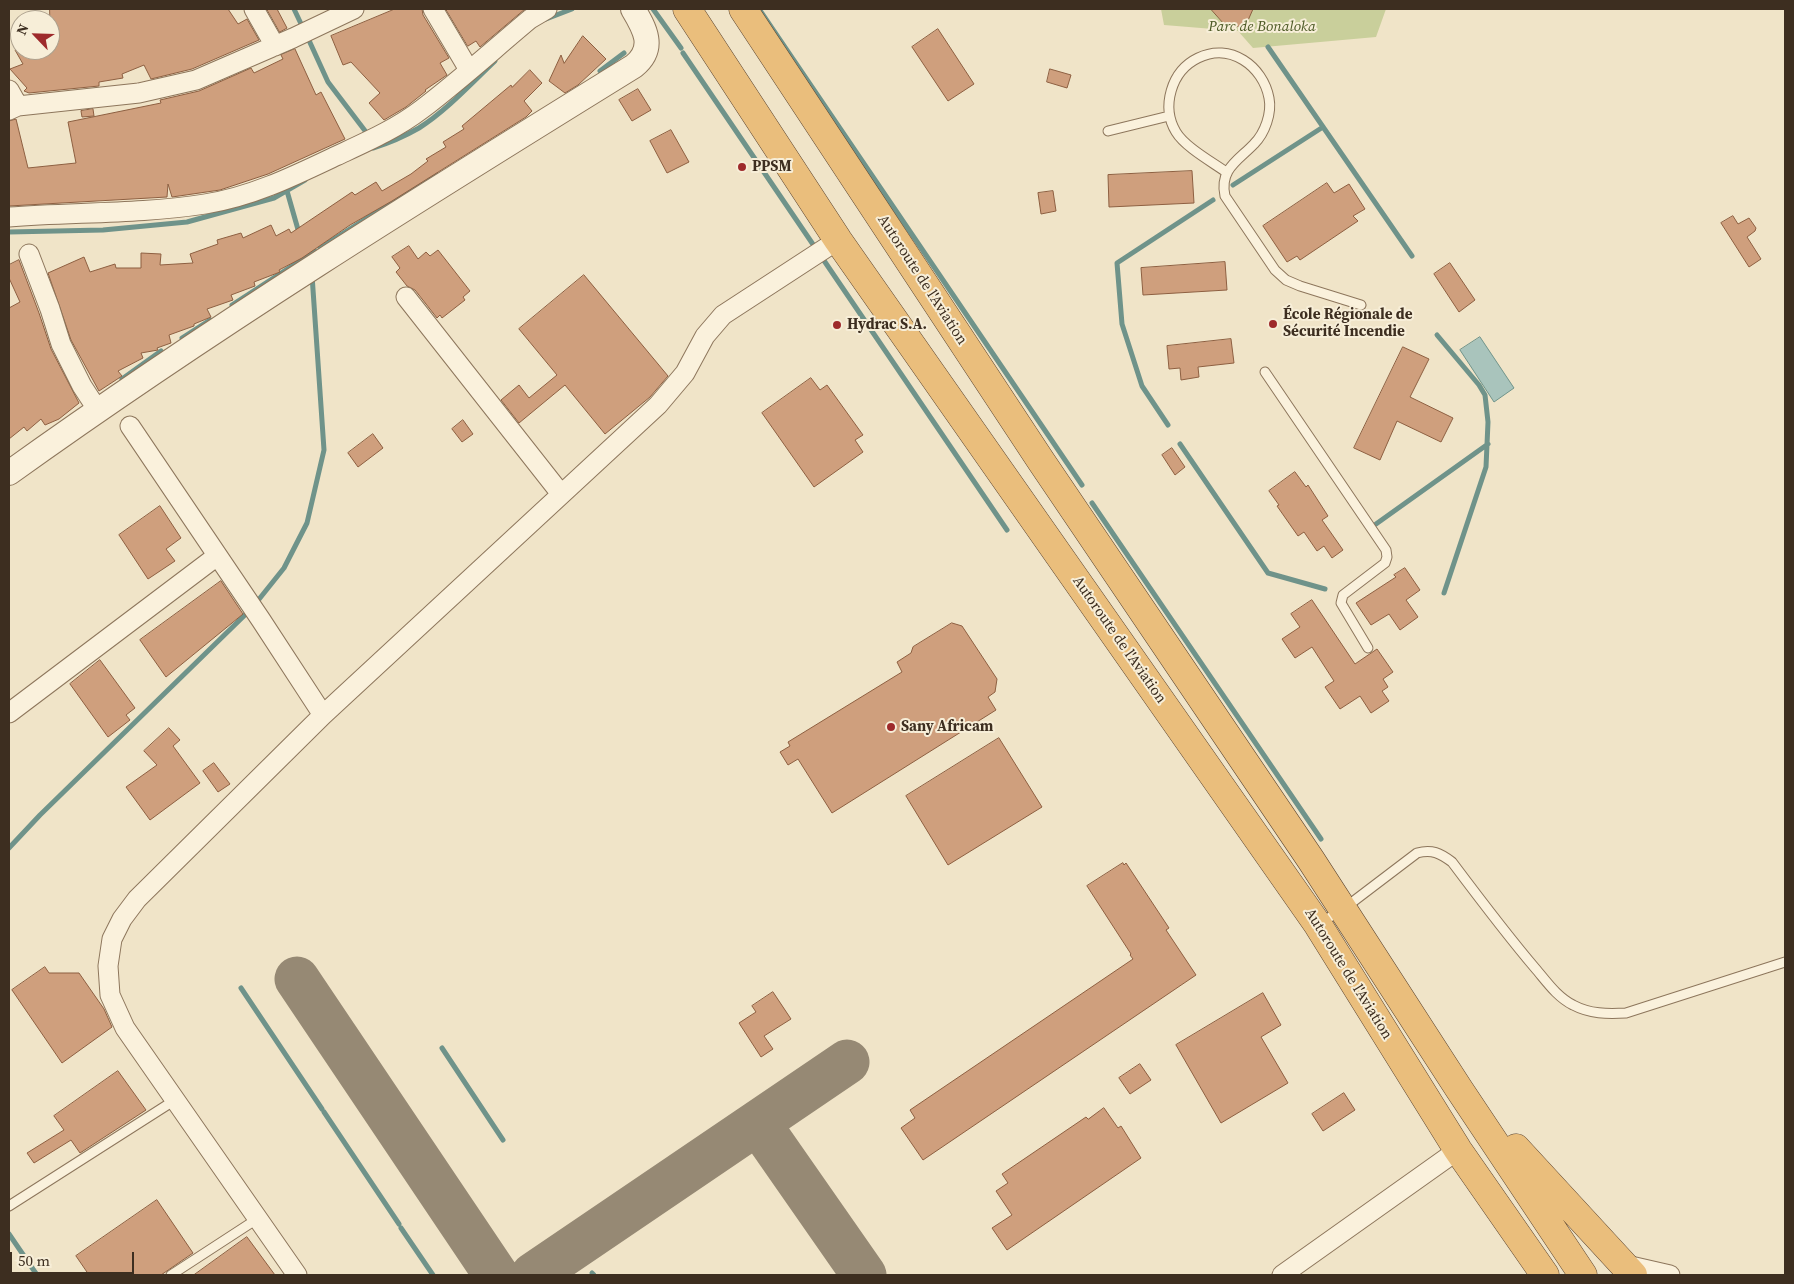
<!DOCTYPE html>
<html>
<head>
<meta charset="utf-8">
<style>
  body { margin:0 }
  #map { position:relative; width:1794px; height:1284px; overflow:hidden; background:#f0e4c8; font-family:"Source Serif 4",serif }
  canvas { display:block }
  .frame { position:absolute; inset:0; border:10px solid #3d2e20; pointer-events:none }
  .north { position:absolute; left:10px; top:10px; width:50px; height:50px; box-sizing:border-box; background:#f7eed8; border:1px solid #ada18e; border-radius:50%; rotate:294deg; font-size:14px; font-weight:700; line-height:20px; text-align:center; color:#3d2e20 }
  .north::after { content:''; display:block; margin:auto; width:18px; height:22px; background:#9e2a2b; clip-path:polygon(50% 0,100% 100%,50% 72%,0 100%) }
  .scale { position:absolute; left:10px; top:1252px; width:124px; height:22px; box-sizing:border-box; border:2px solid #3d2e20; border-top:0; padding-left:6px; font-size:15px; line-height:18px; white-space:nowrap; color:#3d2e20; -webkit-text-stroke:4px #f7eed8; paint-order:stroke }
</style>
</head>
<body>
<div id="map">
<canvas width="1794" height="1284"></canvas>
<div class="frame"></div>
<div class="north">N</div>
<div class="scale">50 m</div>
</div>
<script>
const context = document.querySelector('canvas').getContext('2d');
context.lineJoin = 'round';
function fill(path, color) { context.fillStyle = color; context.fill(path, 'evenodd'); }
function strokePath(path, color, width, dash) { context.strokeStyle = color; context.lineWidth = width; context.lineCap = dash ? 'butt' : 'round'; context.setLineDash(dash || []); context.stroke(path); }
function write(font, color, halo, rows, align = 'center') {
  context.font = font + ' "Source Serif 4",serif'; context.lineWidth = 4; context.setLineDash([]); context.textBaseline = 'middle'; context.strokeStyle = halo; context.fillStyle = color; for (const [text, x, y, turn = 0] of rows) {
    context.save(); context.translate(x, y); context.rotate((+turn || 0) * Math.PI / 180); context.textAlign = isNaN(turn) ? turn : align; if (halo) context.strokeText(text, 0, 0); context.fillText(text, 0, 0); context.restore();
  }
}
const green = new Path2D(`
  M 1161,9 L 1386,9 L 1376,37 L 1253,48 L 1238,31 L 1164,25 Z`);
const water = new Path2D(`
  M 1480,337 L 1514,388 L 1494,402 L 1460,350 Z`);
const stream = new Path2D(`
  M 294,9 L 303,28
  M 653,9 L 681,48
  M 759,9 L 1082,485
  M 546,19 L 572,9
  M 307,36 L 328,82 L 369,136
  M 1268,47 L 1412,256
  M 683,53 L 1007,530
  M 600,71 L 624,53
  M 373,148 C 389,143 405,136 419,128 C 445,112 473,82 495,61
  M 1233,185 L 1323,127
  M 287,191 L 299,233
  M 9,232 L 103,230 L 187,222 L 274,198 L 305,180
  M 320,248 L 436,174
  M 232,305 L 315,251
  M 1437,335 L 1479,385 L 1485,395 L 1488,422 L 1486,467 L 1444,593
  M 182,338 L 210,320
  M 122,379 L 161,351
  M 1168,425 L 1142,386 L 1122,324 L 1117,263 L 1213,200
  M 1180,444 L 1268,573 L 1325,589
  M 1092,503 L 1321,839
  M 1376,524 L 1488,444
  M 256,603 L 284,568 L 307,523 L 324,450 L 312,275
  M 9,848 L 40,815 L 250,610
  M 241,988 L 322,1109
  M 442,1048 L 503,1140
  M 324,1112 L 399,1224
  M 401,1228 L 433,1275
  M 9,1234 L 37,1275
  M 592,1273 L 594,1275`);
const taxiway = new Path2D(`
  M 297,979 L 496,1275
  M 758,1123 L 864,1275
  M 533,1275 L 847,1062`);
const building = new Path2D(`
  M 50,9 L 228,9 L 238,24 L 247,19 L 259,40 L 192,69 L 151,79 L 144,65 L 122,74 L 123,78 L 99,82 L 99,86 L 29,93 L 24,91 L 27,88 L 10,69 L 23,64 L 15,50 L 50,50 Z
  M 267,9 L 277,9 L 287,28 L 280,32 Z
  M 395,9 L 422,9 L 423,15 L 449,58 L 440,63 L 447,75 L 425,90 L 426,91 L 406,107 L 384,120 L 369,103 L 380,93 L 351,62 L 343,65 L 331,36 Z
  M 446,9 L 525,9 L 480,47 L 476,41 L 468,46 Z
  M 1211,9 L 1253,9 L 1246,25 L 1228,28 Z
  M 938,29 L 974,84 L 948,101 L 912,47 Z
  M 583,36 L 606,59 L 578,85 L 565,93 L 549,81 L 561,55 L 564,63 Z
  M 295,49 L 316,95 L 321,92 L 345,139 L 268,174 L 220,190 L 172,197 L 168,184 L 167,197 L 9,206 L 9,121 L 16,119 L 28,168 L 76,163 L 68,122 L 161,103 L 160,100 L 199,91 L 251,68 L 254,73 L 283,59 L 281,55 Z
  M 1050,69 L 1071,75 L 1067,88 L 1047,82 Z
  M 530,70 L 542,83 L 524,101 L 532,111 L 526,117 L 392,201 L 350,225 L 302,258 L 279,270 L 280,272 L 254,282 L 255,286 L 231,295 L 233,300 L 207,309 L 211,317 L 194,324 L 194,326 L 169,335 L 171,343 L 157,348 L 158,350 L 141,353 L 143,358 L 118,371 L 122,376 L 99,391 L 71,340 L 48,273 L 84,257 L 90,272 L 115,264 L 116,268 L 141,268 L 141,253 L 161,254 L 160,265 L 193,263 L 190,254 L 218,244 L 217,240 L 241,233 L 243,238 L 271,225 L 276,236 L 289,229 L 291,233 L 352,192 L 355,195 L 376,182 L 382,191 L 411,174 L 428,161 L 426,159 L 446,147 L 443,142 L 464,129 L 462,126 L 511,85 L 512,87 Z
  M 638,89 L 651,110 L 632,121 L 619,100 Z
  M 93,109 L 94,116 L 82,117 L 81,111 Z
  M 671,130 L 689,162 L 667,173 L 650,141 Z
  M 1192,171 L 1194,203 L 1109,207 L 1108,175 Z
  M 1327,183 L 1334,193 L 1349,184 L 1365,209 L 1353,216 L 1358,221 L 1300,260 L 1297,256 L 1287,262 L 1263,226 Z
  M 1053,191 L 1056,211 L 1041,214 L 1038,193 Z
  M 1733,216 L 1738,224 L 1749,218 L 1756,228 L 1755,231 L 1747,237 L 1761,259 L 1749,267 L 1721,223 Z
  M 409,246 L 418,259 L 426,252 L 430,256 L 438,250 L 470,291 L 463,297 L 465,300 L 442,318 L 440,315 L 437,318 L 415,290 L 407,286 L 396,272 L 400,268 L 392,257 Z
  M 19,260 L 39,313 L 51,349 L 79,403 L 59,419 L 45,425 L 41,419 L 27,431 L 24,427 L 9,439 L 9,308 L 20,302 L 9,278 L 9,265 Z
  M 1225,262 L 1227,290 L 1143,295 L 1141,268 Z
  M 1450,263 L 1475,300 L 1459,312 L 1434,274 Z
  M 584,275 L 668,376 L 650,397 L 605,434 L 565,385 L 519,423 L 501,400 L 519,385 L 529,398 L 557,375 L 519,329 Z
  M 1231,339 L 1234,363 L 1198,367 L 1199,377 L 1181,380 L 1180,368 L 1169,369 L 1167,346 Z
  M 1403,347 L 1429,359 L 1410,397 L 1453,418 L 1441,442 L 1397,421 L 1380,460 L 1354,448 Z
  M 811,378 L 820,390 L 827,385 L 863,435 L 855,440 L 863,452 L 814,487 L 762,413 Z
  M 463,420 L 473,434 L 462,442 L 452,429 Z
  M 373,434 L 383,448 L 358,467 L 348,453 Z
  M 1172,448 L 1185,467 L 1175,475 L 1162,455 Z
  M 1295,472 L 1306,487 L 1308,485 L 1328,516 L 1322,520 L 1343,550 L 1332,558 L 1324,546 L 1317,551 L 1304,532 L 1298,536 L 1277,506 L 1279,505 L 1269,491 Z
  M 160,506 L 181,538 L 166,549 L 175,561 L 148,579 L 119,535 Z
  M 1405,568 L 1420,590 L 1406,600 L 1418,617 L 1400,630 L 1389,614 L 1371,625 L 1356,603 L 1396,577 L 1394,575 Z
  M 221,581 L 243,614 L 166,677 L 140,640 Z
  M 1312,600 L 1355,664 L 1377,649 L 1393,672 L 1383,679 L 1388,687 L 1382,691 L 1389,701 L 1371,713 L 1360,696 L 1340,709 L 1325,687 L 1334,681 L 1312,647 L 1295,658 L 1282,639 L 1300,627 L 1291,614 Z
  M 952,623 L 962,626 L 997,679 L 995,692 L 988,697 L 996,710 L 832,813 L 798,759 L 788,765 L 780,752 L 790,746 L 788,742 L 902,672 L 897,662 L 911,653 L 913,647 Z
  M 100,660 L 135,708 L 126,715 L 130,720 L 108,737 L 70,684 Z
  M 169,728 L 180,740 L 173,746 L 200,783 L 150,820 L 126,787 L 157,765 L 144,751 Z
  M 999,738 L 1042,807 L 948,865 L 906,796 Z
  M 214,763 L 230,784 L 218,792 L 203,771 Z
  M 1123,863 L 1124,865 L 1126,863 L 1169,928 L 1166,930 L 1196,975 L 923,1160 L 901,1128 L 915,1118 L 910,1110 L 1133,959 L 1130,955 L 1131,954 L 1087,886 Z
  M 45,967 L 49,973 L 79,973 L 104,1009 L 112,1027 L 62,1063 L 12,990 Z
  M 773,992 L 791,1019 L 764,1036 L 773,1049 L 761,1057 L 739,1023 L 756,1012 L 752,1006 Z
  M 1263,993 L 1281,1025 L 1261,1037 L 1288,1083 L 1221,1123 L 1176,1045 Z
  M 1140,1064 L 1151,1080 L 1130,1094 L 1119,1078 Z
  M 118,1071 L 146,1110 L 80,1153 L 71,1140 L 34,1163 L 27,1153 L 64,1130 L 54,1116 Z
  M 1344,1093 L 1355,1110 L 1323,1131 L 1312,1114 Z
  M 1104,1108 L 1118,1128 L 1121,1126 L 1141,1158 L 1007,1250 L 992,1228 L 1012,1215 L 996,1191 L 1008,1183 L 1002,1174 L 1086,1117 L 1088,1119 Z
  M 157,1200 L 193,1253 L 161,1275 L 89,1275 L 76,1256 Z
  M 247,1237 L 275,1275 L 194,1275 Z`);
const service = new Path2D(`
  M 1108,131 L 1169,116
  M 1226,172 C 1212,162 1185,147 1176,132 C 1161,107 1171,71 1198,58 C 1230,42 1263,66 1269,98 C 1272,113 1265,133 1254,144 C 1239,160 1219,169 1225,196 L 1275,270 L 1286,280 L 1300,286 L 1361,305
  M 1265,372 L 1386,550 L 1387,557 L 1385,563 L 1343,595 L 1341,603 L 1368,648
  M 1320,923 L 1342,910 L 1417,853 C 1432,849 1440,853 1452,862 C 1479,898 1506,934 1535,968 C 1547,982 1557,997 1573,1005 C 1590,1014 1607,1014 1626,1013 L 1785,962
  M 9,1206 L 175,1100
  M 171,1275 L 257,1219`);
const minor = new Path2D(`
  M 254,9 L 275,46
  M 433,9 L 469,70
  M 9,90 L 18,106
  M 9,110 L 18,106 L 139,93 L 196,80 L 293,38 L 354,9
  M 9,217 C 74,212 141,214 205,204 C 251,197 294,176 336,156 C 366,142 396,129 422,109 C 459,81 494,49 530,19 L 547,9
  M 29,254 L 50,309 L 61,344 L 82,386 L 97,409
  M 406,297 L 561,494
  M 130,426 L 261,620 L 323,715
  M 9,713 L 217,556
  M 1622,1264 L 1670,1275
  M 297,1275 L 125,1028 L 110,995 L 108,966 L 112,939 L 122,919 L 137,899 L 323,715 L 658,405 L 685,373 L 705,336 L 723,315 L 838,240
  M 1282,1275 L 1458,1150`);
const tertiary = new Path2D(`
  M 9,473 C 211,328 422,197 634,66 C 656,48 645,29 633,9`);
const trunk = new Path2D(`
  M 687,9 L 838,240 L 1318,925 L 1458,1150 L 1545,1275
  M 743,9 L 1041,461 L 1311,860 L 1459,1089 L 1583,1275
  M 1516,1148 L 1633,1275`);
const markers = [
  [742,167,5,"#9e2a2b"],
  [1273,324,5,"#9e2a2b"],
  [837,325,5,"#9e2a2b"],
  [891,727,5,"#9e2a2b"]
];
const parkNames = [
  ["Parc de Bonaloka",1262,27]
];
const poiNames = [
  ["PPSM",752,167],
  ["École Régionale de",1283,315],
  ["Sécurité Incendie",1283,332],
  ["Hydrac S.A.",847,325],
  ["Sany Africam",901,727]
];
const streetNames = [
  ["Autoroute de l'Aviation",922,280,57],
  ["Autoroute de l'Aviation",1119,640,55],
  ["Autoroute de l'Aviation",1348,974,58]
];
fill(green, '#c9cf9b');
fill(water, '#a9c4bc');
strokePath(water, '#6f938a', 1);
strokePath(stream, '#6f938a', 5);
strokePath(taxiway, '#968974', 45);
fill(building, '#cf9f7d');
strokePath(building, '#8d5f41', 1);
strokePath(service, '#8d765c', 11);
strokePath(minor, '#8d765c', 21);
strokePath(tertiary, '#8d765c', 26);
strokePath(trunk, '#5b4430', 29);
strokePath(service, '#faf1dc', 9);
strokePath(minor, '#faf1dc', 19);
strokePath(tertiary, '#faf1dc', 24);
strokePath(trunk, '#eabe7c', 28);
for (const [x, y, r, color] of markers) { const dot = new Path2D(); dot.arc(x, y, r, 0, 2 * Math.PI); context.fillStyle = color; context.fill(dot); strokePath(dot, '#f7eed8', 2); }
write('italic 15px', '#4d5a26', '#f7eed8', parkNames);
write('bold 15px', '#3d2e20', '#f7eed8', poiNames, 'left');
write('15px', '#3d2e20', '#f7eed8', streetNames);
</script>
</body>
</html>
